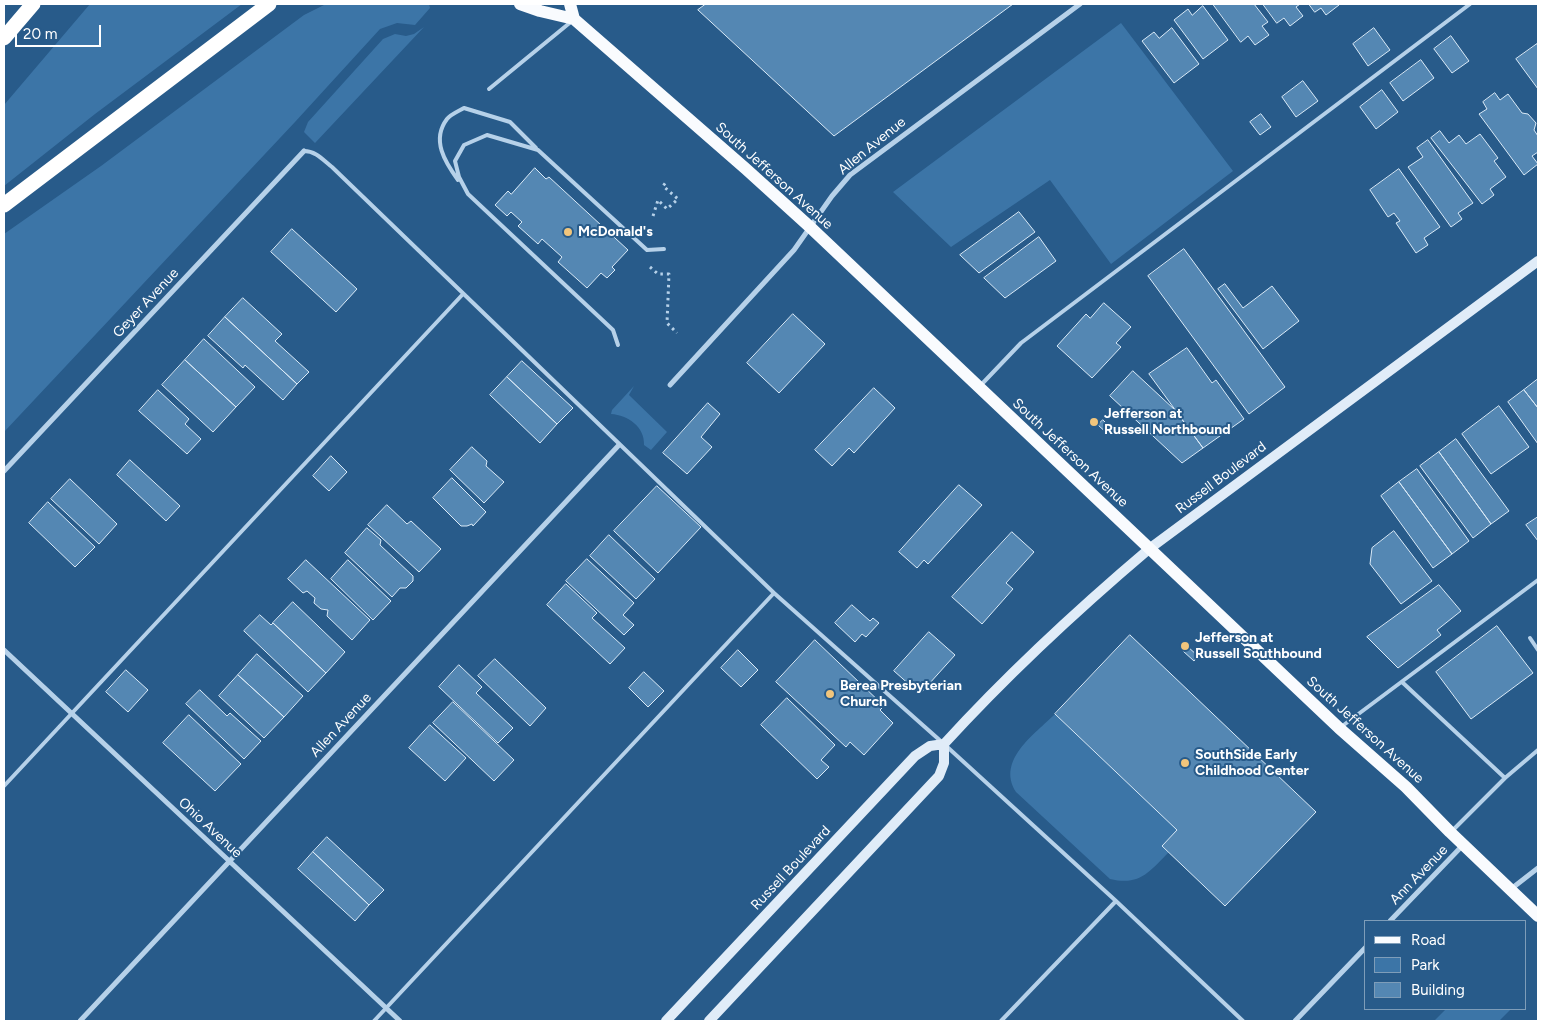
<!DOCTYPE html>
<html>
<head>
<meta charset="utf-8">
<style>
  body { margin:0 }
  #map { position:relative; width:1542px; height:1025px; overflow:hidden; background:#285b8a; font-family:Figtree,sans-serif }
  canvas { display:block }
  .frame { position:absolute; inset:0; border:5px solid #fff; pointer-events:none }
  .legend { position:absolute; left:1364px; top:920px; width:162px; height:90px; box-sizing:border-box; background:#285b8a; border:1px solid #7e9db9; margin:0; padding:6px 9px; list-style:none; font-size:15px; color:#fff }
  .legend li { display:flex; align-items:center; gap:10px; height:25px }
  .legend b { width:25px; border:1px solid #7e9db9 }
  .scale { position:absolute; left:15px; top:25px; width:86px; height:22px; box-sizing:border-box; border:2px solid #fff; border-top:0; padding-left:6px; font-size:15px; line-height:18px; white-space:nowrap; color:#fff; -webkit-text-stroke:4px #285b8a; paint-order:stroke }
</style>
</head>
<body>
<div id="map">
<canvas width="1542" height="1025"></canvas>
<div class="frame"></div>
<ul class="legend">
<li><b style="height:6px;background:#f9fbfe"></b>Road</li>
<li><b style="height:14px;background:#3c75a7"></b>Park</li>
<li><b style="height:14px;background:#5487b3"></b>Building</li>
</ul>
<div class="scale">20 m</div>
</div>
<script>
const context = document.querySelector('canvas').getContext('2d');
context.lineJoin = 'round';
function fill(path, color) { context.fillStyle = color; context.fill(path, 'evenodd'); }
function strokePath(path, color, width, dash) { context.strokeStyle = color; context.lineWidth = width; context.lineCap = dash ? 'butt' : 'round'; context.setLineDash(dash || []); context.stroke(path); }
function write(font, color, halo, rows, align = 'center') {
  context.font = font + ' Figtree,sans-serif'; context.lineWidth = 4; context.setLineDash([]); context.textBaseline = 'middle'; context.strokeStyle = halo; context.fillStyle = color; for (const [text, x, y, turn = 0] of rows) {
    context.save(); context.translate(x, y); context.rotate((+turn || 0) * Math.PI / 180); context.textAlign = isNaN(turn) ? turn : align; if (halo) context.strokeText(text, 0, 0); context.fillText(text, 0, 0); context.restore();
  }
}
const green = new Path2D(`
  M 90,4 L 242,4 L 95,114 L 4,186 L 4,105 Z
  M 326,4 L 429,4 L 430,8 L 415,25 L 397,23 L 380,29 L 295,122 L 4,432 L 4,234 L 101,166 L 304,15 Z
  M 1121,23 L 1233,171 L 1111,264 L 1050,180 L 951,247 L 893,192 Z
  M 424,27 L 315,143 L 304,132 L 308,122 L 383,39 L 395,34 L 406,36 L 414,34 Z
  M 634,386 L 629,395 L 667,432 L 651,450 L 644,445 C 645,427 628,415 611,414 L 612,410 Z
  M 1055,714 L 1177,830 L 1162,846 L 1169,852 C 1149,872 1140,886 1110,879 L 1016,792 C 996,760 1035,734 1055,714 Z
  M 1446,1009 L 1511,1009 L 1499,1021 L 1434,1021 Z`);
const building = new Path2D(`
  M 706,4 L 1013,4 L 834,136 L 698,10 Z
  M 1213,4 L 1254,4 L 1268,22 L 1262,26 L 1269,35 L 1255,45 L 1248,36 L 1241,42 Z
  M 1263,4 L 1300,4 L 1296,7 L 1303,16 L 1290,26 L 1284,18 L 1277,23 Z
  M 1309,4 L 1338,4 L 1339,5 L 1326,15 L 1321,8 L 1315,12 Z
  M 1203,6 L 1228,40 L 1203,59 L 1174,20 L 1188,9 L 1192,15 Z
  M 1172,28 L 1199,64 L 1174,83 L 1142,41 L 1154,32 L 1159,38 Z
  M 1374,28 L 1390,50 L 1368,66 L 1353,44 Z
  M 1451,36 L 1469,61 L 1452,73 L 1434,49 Z
  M 1537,44 L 1538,47 L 1538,89 L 1516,59 Z
  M 1421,60 L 1434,78 L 1403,101 L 1390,83 Z
  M 1303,81 L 1318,101 L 1296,117 L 1282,97 Z
  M 1382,90 L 1398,112 L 1376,129 L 1360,107 Z
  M 1495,93 L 1500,100 L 1508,94 L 1522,113 L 1528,114 L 1536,123 L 1534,130 L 1538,136 L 1538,152 L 1532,156 L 1538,164 L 1524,175 L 1479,114 L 1487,109 L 1483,102 Z
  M 1261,114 L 1271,127 L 1260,135 L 1250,122 Z
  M 1440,131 L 1449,143 L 1459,135 L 1466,144 L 1480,134 L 1498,158 L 1494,161 L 1506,177 L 1490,189 L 1494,195 L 1482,204 L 1431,138 Z
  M 1428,140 L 1473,203 L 1458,213 L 1462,219 L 1451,227 L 1408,167 L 1423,157 L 1417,148 Z
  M 535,168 L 546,179 L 549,177 L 628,250 L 612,267 L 615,270 L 607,278 L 601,273 L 587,288 L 558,262 L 562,257 L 542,239 L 538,244 L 518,226 L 522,222 L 511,212 L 507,216 L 495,205 L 508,191 L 511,194 Z
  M 1399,169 L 1440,227 L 1424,238 L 1428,245 L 1416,253 L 1396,223 L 1400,221 L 1394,213 L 1388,217 L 1370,190 Z
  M 1019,212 L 1035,232 L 979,273 L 960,255 Z
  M 292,229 L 357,289 L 336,312 L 271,252 Z
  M 1039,237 L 1056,261 L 1005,298 L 984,278 Z
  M 1184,249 L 1285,387 L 1249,414 L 1148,276 Z
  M 1225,284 L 1243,308 L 1272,286 L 1299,321 L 1263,349 L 1218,289 Z
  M 243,298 L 282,334 L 275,341 L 309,372 L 297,384 L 225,317 Z
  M 1104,303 L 1131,327 L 1116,343 L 1121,347 L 1092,378 L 1057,346 L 1086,314 L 1090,318 Z
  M 793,314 L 825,344 L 779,393 L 747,363 Z
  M 225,317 L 297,384 L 283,400 L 245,365 L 243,368 L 208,336 Z
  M 204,339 L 255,387 L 236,407 L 185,360 Z
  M 1187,348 L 1212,383 L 1216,380 L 1244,419 L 1203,448 L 1149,374 Z
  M 185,360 L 236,407 L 213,432 L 162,385 Z
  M 522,361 L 573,408 L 557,424 L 507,377 Z
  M 1133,371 L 1175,410 L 1203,448 L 1182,463 L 1110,396 Z
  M 507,377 L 557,424 L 540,443 L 490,395 Z
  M 1538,379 L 1538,408 L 1524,390 Z
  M 874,388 L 895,408 L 854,453 L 849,448 L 832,466 L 815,450 Z
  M 158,390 L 189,419 L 185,424 L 201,439 L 187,454 L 139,411 Z
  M 1524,390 L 1538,408 L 1538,444 L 1508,402 Z
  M 708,403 L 720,414 L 701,437 L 712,447 L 687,474 L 663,453 Z
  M 1499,406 L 1529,447 L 1491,474 L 1462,434 Z
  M 1103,420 L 1113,430 L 1109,435 L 1098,425 Z
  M 1456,439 L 1509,511 L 1491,524 L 1439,452 Z
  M 472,447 L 487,461 L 486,466 L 504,482 L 484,503 L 450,470 Z
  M 1439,452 L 1491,524 L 1473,538 L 1420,466 Z
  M 331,456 L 347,472 L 329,491 L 313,476 Z
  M 130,460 L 180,506 L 166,521 L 117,475 Z
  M 1417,469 L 1469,541 L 1452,554 L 1399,482 Z
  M 452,478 L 486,512 L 473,526 L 472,524 L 467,526 L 461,526 L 433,498 Z
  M 70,479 L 117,524 L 99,544 L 51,499 Z
  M 1399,482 L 1452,554 L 1433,568 L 1381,496 Z
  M 959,485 L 982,505 L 928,564 L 924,560 L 917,568 L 899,552 Z
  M 657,486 L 701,527 L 658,573 L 614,531 Z
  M 48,502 L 95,547 L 75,567 L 29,523 Z
  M 387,505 L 407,524 L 411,521 L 441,549 L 419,572 L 368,525 Z
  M 1538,517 L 1538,541 L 1526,525 Z
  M 367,528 L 381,540 L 380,545 L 413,576 L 413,581 L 406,588 L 400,588 L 392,597 L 345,553 Z
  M 1394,531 L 1432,581 L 1401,604 L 1370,564 L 1372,548 Z
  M 1012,532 L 1034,552 L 1006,583 L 1013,589 L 982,624 L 952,597 Z
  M 609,535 L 655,579 L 636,599 L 590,556 Z
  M 587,559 L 634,603 L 623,615 L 634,625 L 624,635 L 566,581 Z
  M 306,560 L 370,620 L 352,640 L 327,616 L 328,610 L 321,609 L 314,603 L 315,598 L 307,591 L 303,593 L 288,579 Z
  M 348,560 L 391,601 L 373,620 L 331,579 Z
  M 566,584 L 597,613 L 592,618 L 625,648 L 610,664 L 547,605 Z
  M 1439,585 L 1461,611 L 1437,630 L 1441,635 L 1398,668 L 1367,637 Z
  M 293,602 L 345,652 L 326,673 L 273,623 Z
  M 852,605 L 870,621 L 873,618 L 879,623 L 866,637 L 862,634 L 855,642 L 835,623 Z
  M 260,615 L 271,625 L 273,623 L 326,673 L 308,692 L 244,631 Z
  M 1497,626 L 1533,673 L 1471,719 L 1436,672 Z
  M 929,632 L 955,655 L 920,694 L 894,671 Z
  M 1130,635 L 1316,812 L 1225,906 L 1162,846 L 1177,830 L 1055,714 Z
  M 815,640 L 884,706 L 880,710 L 893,723 L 864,755 L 850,742 L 846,747 L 776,682 Z
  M 1187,646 L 1198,656 L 1194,661 L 1183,651 Z
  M 738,650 L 758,670 L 741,687 L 721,668 Z
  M 257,654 L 303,696 L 284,717 L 238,675 Z
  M 495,659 L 546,708 L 530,726 L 478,676 Z
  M 459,665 L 482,687 L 476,693 L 513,728 L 498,743 L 439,687 Z
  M 126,670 L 148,690 L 128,712 L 106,692 Z
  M 644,672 L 664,691 L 648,707 L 629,688 Z
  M 238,675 L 284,717 L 264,738 L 219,696 Z
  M 200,690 L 227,716 L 230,713 L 261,741 L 244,759 L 186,704 Z
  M 787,698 L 835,745 L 821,760 L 829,767 L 817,779 L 761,725 Z
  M 453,702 L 514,760 L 494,781 L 433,723 Z
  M 189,715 L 241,764 L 215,791 L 163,743 Z
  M 430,725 L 466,758 L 445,781 L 409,748 Z
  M 327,837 L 384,890 L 369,905 L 313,852 Z
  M 313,852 L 369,905 L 355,921 L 298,869 Z`);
const path = new Path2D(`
  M 653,216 L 658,200 L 667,209 L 678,199 L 663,186 L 667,181
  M 650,267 L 658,274 L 669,274 L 667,323 L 677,333`);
const service = new Path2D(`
  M 489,89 L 572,21
  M 304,151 C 316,151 323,160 332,167 L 774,593 L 944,744 L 1116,901 L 1243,1021
  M 458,180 C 445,162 431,140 447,119 C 451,114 459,111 464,108 L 510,122 L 536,148
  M 618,345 L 613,330 L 468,194 L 459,177 L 455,161 L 464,145 L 487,135 L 538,150 L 647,250 L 664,249
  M 980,386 L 1021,343 L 1470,4
  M 1530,638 L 1538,650
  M 1402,682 L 1505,778
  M 1341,727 L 1538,580
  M 4,786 L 463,294
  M 1452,831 L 1505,778 L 1538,750
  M 374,1021 L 774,593
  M 1001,1021 L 1116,901`);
const minor = new Path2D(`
  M 670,385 L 794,250 L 832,196 L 850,175 L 1080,4
  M 4,471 L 304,151
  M 4,650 L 400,1021
  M 1511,889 L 1538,868
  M 1390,921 L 1463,845
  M 80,1021 L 619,445
  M 1295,1021 L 1366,947`);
const secondary = new Path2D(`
  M 666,1021 L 915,756 L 930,746 L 944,744 C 1008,674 1077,610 1149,549 L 1538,261
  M 709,1021 L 939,776 L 944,763 L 944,744`);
const primary = new Path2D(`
  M 520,4 L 540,11 L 574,19 L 746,169 L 810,227 L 1339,728 L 1406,787 L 1450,832 L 1538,916
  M 570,4 L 574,19`);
const motorway = new Path2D(`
  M 4,38 L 33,4
  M 4,205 L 269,4`);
const markers = [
  [568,232,5,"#f1c57c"],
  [1094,422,5,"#f1c57c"],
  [1185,646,5,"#f1c57c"],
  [830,694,5,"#f1c57c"],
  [1185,763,5,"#f1c57c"]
];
const streetNames = [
  ["Allen Avenue",872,146,-39],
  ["South Jefferson Avenue",774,176,42],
  ["Geyer Avenue",146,303,-47],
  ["South Jefferson Avenue",1070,453,43],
  ["Russell Boulevard",1221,478,-37],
  ["Allen Avenue",341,725,-47],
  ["South Jefferson Avenue",1365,730,42],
  ["Ohio Avenue",210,828,43],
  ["Russell Boulevard",791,868,-47],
  ["Ann Avenue",1419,875,-46]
];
const poiNames = [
  ["McDonald's",578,232],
  ["Jefferson at",1104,414],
  ["Russell Northbound",1104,430],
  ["Jefferson at",1195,638],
  ["Russell Southbound",1195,654],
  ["Berea Presbyterian",840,686],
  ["Church",840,702],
  ["SouthSide Early",1195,755],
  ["Childhood Center",1195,771]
];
fill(green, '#3c75a7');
fill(building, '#5487b3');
strokePath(building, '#daeaf7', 1);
strokePath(path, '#b6d1e9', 3, [2.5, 4]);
strokePath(service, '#b6d1e9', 4);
strokePath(minor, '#b6d1e9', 5);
strokePath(secondary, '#e0ecf8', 10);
strokePath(primary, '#f9fbfe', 12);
strokePath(motorway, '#fff', 15);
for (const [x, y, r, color] of markers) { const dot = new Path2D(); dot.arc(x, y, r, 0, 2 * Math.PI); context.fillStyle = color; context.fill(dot); strokePath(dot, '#285b8a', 2); }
write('14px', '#fff', '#285b8a', streetNames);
write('bold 14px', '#fff', '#285b8a', poiNames, 'left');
</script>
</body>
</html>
